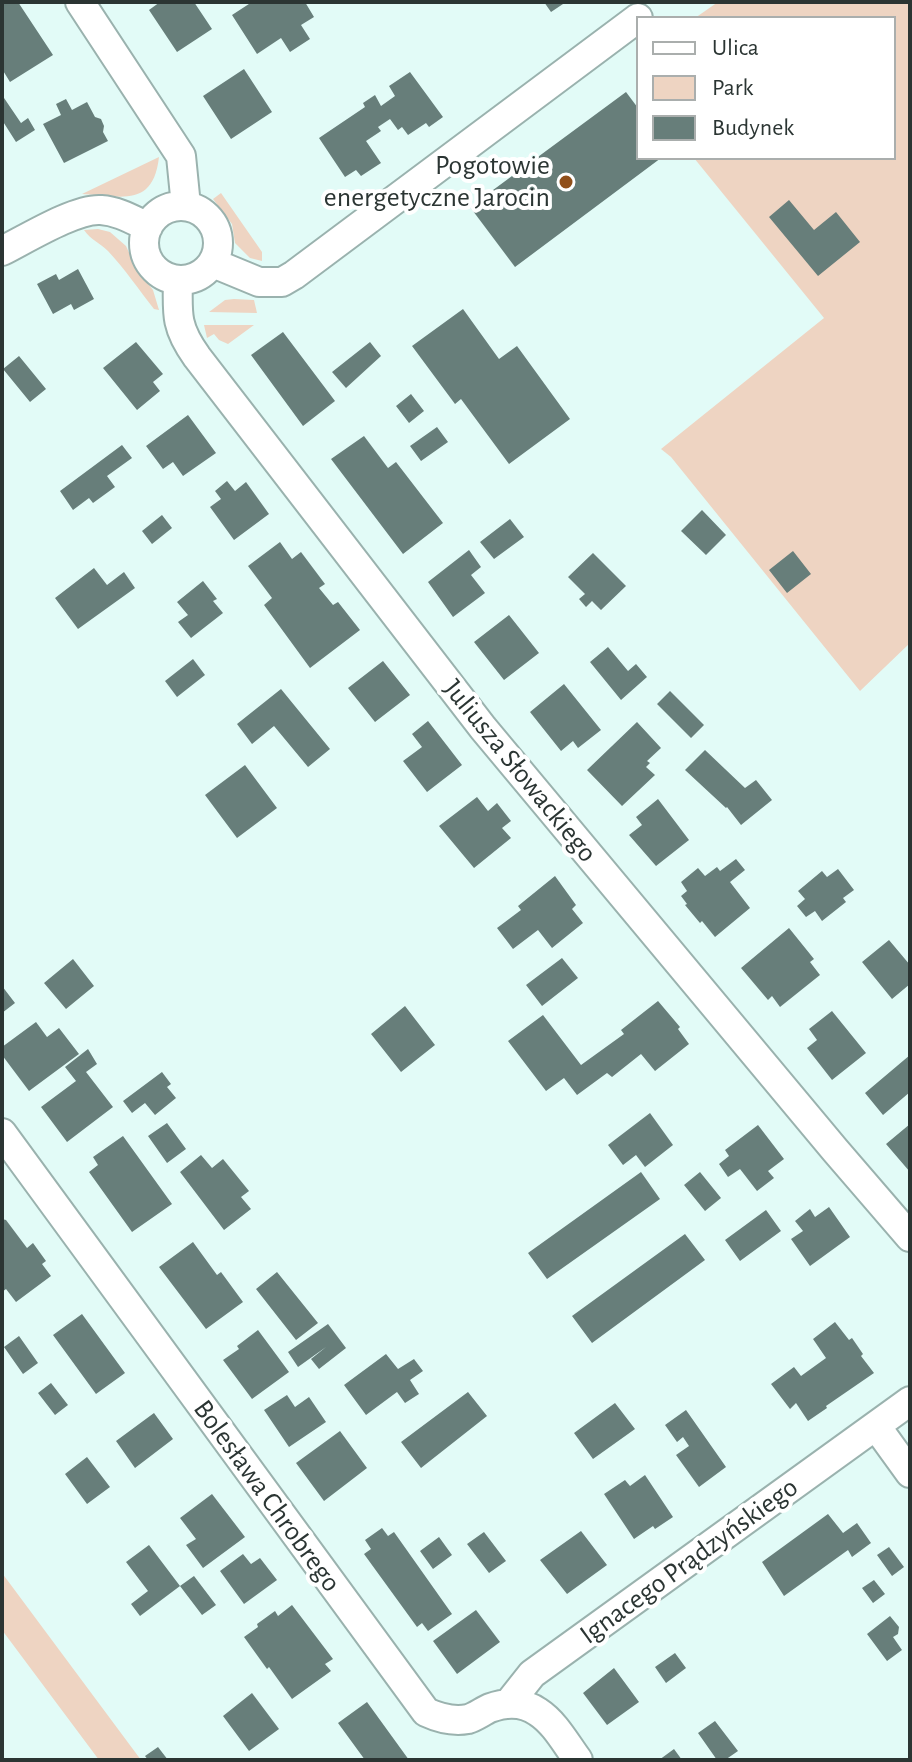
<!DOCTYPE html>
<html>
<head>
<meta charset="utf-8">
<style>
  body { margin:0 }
  #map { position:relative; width:912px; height:1762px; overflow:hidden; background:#e2fbf7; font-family:"Alegreya Sans",sans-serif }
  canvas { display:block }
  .frame { position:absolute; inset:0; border:4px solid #2b3533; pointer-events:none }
  .legend { position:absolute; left:636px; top:16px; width:260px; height:144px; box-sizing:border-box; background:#fff; border:2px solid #aaaead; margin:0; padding:10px 14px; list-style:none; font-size:24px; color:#2b3533 }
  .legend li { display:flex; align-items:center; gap:16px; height:40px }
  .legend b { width:40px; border:2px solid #aaaead }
</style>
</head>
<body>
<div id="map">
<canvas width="912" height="1762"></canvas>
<div class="frame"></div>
<ul class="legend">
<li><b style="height:10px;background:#fff"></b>Ulica</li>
<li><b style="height:22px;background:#eed4c2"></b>Park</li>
<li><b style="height:22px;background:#677e7a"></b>Budynek</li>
</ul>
</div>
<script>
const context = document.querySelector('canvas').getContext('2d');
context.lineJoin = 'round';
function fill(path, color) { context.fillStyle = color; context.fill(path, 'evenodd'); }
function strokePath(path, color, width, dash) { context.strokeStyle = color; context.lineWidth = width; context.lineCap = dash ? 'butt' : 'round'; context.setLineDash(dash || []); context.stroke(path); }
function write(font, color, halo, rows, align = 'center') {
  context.font = font + ' "Alegreya Sans",sans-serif'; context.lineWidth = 8; context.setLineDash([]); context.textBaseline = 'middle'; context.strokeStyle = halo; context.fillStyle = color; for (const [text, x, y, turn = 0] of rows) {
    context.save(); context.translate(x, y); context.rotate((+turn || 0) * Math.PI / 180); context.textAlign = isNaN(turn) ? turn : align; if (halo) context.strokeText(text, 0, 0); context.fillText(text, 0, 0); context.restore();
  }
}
const green = new Path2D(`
  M 718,2 L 910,2 L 910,643 L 860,691 L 671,457 L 661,449 L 824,318 L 694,158 L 894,158 L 894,18 L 695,18 Z
  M 159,157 C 153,208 122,196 82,194 Z
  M 221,193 L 262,252 L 262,261 L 250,258 L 235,243 L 232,224 L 213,199 Z
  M 98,229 L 110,232 L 126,246 L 137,270 L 153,290 L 159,310 L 154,309 C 139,290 125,269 108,251 C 100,243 91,240 84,230 Z
  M 234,299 L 254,300 L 257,313 L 209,312 L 225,300 Z
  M 204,325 L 254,325 L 228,344 L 219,340 L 214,334 L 207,338 Z
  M 2,1573 L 141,1760 L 99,1760 L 2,1630 Z`);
const building = new Path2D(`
  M 2,2 L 18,2 L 53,55 L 10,82 L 2,69 Z
  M 160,2 L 194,2 L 212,29 L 177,52 L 149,10 Z
  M 252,2 L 305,2 L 314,17 L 301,25 L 310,39 L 290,52 L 281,38 L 257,54 L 232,15 Z
  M 544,2 L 566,2 L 551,12 Z
  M 244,69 L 272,112 L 231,139 L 203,96 Z
  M 410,72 L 443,117 L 429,127 L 426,123 L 408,135 L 402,127 L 398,130 L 390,119 L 378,127 L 381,131 L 366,141 L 381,163 L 361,176 L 356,170 L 345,177 L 319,138 L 365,107 L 363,103 L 375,95 L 381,106 L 395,96 L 389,86 Z
  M 626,92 L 638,108 L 638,158 L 661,158 L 515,267 L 470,207 Z
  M 2,95 L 21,123 L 28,118 L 35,130 L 16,142 L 2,120 Z
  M 66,99 L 72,110 L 87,102 L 95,117 L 101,119 L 104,126 L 103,132 L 108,141 L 64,163 L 43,124 L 61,115 L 56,104 Z
  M 789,200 L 814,230 L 836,212 L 860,242 L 818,276 L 769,217 Z
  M 78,269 L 94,299 L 74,310 L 71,304 L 53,314 L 37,284 L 56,274 L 59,280 Z
  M 463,309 L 499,359 L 517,346 L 570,419 L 509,464 L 461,399 L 455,404 L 412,346 Z
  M 283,332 L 335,401 L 303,426 L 251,355 Z
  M 136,342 L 163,374 L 153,382 L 160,391 L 137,410 L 103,368 Z
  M 370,342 L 381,356 L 346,388 L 332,372 Z
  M 19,356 L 46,389 L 30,402 L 3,369 Z
  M 411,394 L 424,411 L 409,423 L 396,406 Z
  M 188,415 L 216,453 L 183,476 L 173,462 L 163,469 L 146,446 Z
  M 437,427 L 448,442 L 421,461 L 410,446 Z
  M 364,436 L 388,468 L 396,462 L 443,523 L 403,554 L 331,459 Z
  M 122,445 L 132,458 L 107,476 L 115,487 L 93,503 L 89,498 L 73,510 L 60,491 Z
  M 227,481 L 235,491 L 246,482 L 269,514 L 234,540 L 210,507 L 221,499 L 215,491 Z
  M 702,510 L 726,535 L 706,555 L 681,531 Z
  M 162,515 L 172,528 L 152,544 L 142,531 Z
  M 510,519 L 524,537 L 494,559 L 480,542 Z
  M 280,542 L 292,559 L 301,552 L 325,584 L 319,588 L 333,605 L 338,602 L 360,630 L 310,668 L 264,605 L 272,598 L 248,566 Z
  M 469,550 L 481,567 L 471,575 L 485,593 L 453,617 L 428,582 Z
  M 793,551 L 811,574 L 787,593 L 769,570 Z
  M 593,553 L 626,586 L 601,610 L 592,601 L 586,607 L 579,599 L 585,594 L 568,577 Z
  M 94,568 L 107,585 L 124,572 L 135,588 L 78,629 L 55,598 Z
  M 203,581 L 217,599 L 213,601 L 223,613 L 191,638 L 178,622 L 188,615 L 177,602 Z
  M 509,615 L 539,653 L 504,680 L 474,642 Z
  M 608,647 L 628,671 L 636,664 L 647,677 L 621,700 L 590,662 Z
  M 193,659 L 205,675 L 177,697 L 165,681 Z
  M 383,661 L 410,695 L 375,722 L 348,688 Z
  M 564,684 L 601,730 L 578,748 L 573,741 L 561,751 L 530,712 Z
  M 281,689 L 330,749 L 308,767 L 274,726 L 252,744 L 237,724 Z
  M 670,691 L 704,725 L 691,738 L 657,704 Z
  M 428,721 L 462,765 L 427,792 L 403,761 L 422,747 L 412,734 Z
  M 637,722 L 661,748 L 647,761 L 650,763 L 646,767 L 655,775 L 622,806 L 587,770 Z
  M 705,750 L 745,788 L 756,780 L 772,800 L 741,825 L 727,807 L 726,808 L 685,770 Z
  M 245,765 L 277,808 L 237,838 L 205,795 Z
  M 477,797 L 488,811 L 497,803 L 511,821 L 502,828 L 511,838 L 474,868 L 439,826 Z
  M 658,799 L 689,840 L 656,866 L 629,835 L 642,825 L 636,817 Z
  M 736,859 L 745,870 L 730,882 L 750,908 L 715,937 L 702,921 L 700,923 L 685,905 L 687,904 L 681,896 L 687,891 L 681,882 L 698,868 L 705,876 L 717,867 L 720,871 Z
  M 838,869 L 854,890 L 843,898 L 846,902 L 822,921 L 815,911 L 806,917 L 797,906 L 805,899 L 798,891 L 822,871 L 827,877 Z
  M 555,876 L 576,905 L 572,909 L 583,923 L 552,948 L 538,930 L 513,949 L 497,928 L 521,910 L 518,906 Z
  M 789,928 L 814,959 L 810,962 L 820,975 L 780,1007 L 772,996 L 768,1000 L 741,968 Z
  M 889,940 L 910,965 L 910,984 L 892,999 L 862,962 Z
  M 562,958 L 578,978 L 542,1006 L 526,985 Z
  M 73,959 L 94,986 L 66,1009 L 44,983 Z
  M 2,986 L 15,1003 L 2,1013 Z
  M 658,1001 L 680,1027 L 678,1029 L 689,1044 L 655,1071 L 641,1054 L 612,1077 L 607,1073 L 577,1095 L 564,1078 L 546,1091 L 508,1041 L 543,1015 L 581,1065 L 624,1034 L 621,1030 Z
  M 405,1006 L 435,1045 L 401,1072 L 371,1034 Z
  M 832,1011 L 866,1053 L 832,1080 L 807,1048 L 817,1040 L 809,1029 Z
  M 36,1022 L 47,1037 L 59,1028 L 79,1054 L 29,1091 L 2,1055 L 2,1047 Z
  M 88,1049 L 97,1064 L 86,1072 L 113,1107 L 67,1142 L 41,1107 L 76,1081 L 65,1067 Z
  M 910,1055 L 910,1092 L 883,1115 L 865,1093 Z
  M 162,1072 L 171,1084 L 167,1087 L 176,1098 L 155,1115 L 145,1103 L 132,1113 L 123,1101 Z
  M 650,1113 L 673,1145 L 645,1167 L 636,1155 L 623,1165 L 608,1145 Z
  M 167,1123 L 186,1149 L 167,1163 L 148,1136 Z
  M 910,1124 L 910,1172 L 886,1144 Z
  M 758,1125 L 784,1159 L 768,1171 L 774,1178 L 757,1191 L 740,1169 L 728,1177 L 719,1164 L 729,1156 L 725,1150 Z
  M 123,1136 L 172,1204 L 132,1232 L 89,1172 L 98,1165 L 93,1157 Z
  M 201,1155 L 212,1168 L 223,1159 L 249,1191 L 241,1197 L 251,1209 L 224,1230 L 180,1172 Z
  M 641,1172 L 660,1199 L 547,1279 L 528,1253 Z
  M 700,1172 L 721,1198 L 705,1211 L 684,1185 Z
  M 829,1207 L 850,1237 L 810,1266 L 791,1239 L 803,1231 L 795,1221 L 810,1209 L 815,1217 Z
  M 766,1210 L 781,1231 L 740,1261 L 725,1240 Z
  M 2,1219 L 6,1220 L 27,1248 L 33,1243 L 46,1261 L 42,1264 L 51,1276 L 16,1302 L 6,1289 L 2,1292 Z
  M 685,1234 L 705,1260 L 592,1343 L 572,1316 Z
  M 193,1242 L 217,1275 L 221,1272 L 243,1302 L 206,1329 L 159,1267 Z
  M 277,1272 L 318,1323 L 296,1340 L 256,1289 Z
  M 82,1314 L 125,1373 L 96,1394 L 53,1335 Z
  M 835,1322 L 849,1340 L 852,1338 L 863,1354 L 861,1356 L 874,1373 L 826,1406 L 827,1408 L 808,1421 L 796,1403 L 790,1409 L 771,1384 L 794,1367 L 801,1376 L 826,1358 L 813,1339 Z
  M 328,1324 L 346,1348 L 319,1369 L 311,1359 L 326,1347 L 298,1367 L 288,1352 Z
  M 258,1330 L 289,1372 L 252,1399 L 223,1360 L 239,1349 L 237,1346 Z
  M 19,1336 L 38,1363 L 23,1374 L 4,1347 Z
  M 386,1354 L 398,1369 L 414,1359 L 423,1371 L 410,1380 L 419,1394 L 405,1403 L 397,1392 L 366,1415 L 344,1385 Z
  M 51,1383 L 68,1405 L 55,1415 L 38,1393 Z
  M 468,1392 L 487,1416 L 421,1468 L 401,1442 Z
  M 287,1395 L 295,1407 L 309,1397 L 326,1422 L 289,1447 L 264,1410 Z
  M 615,1403 L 635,1429 L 593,1459 L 574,1433 Z
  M 686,1410 L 726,1467 L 699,1487 L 676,1455 L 689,1446 L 683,1437 L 677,1442 L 665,1425 Z
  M 154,1413 L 173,1439 L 135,1468 L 116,1441 Z
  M 340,1431 L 367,1468 L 324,1501 L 296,1463 Z
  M 87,1457 L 110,1487 L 87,1504 L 65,1474 Z
  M 645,1475 L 673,1517 L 655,1529 L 653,1526 L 634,1539 L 604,1494 L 625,1480 L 630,1486 Z
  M 212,1494 L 245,1537 L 203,1568 L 186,1545 L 196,1539 L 180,1518 Z
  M 828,1514 L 843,1533 L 857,1523 L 871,1543 L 852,1557 L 848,1550 L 784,1596 L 762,1562 Z
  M 382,1528 L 388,1536 L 394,1532 L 452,1614 L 428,1631 L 422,1623 L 417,1627 L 364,1554 L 371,1549 L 365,1540 Z
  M 581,1531 L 607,1565 L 567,1594 L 540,1560 Z
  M 484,1532 L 506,1561 L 489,1573 L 467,1544 Z
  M 439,1537 L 452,1555 L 433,1569 L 420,1551 Z
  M 149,1545 L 180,1586 L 140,1616 L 131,1604 L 148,1591 L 126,1562 Z
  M 889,1547 L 904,1567 L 892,1576 L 877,1555 Z
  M 243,1554 L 251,1564 L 260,1558 L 277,1580 L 244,1604 L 220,1571 Z
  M 194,1576 L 216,1605 L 202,1615 L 180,1586 Z
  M 874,1580 L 885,1594 L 873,1603 L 862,1588 Z
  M 292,1605 L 333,1659 L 325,1664 L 331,1671 L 292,1699 L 269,1667 L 267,1669 L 244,1637 L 258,1627 L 257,1624 L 275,1611 L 278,1616 Z
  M 476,1610 L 500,1642 L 457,1674 L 433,1641 Z
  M 890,1616 L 899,1627 L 898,1634 L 893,1637 L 902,1650 L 887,1661 L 867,1634 Z
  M 675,1653 L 686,1668 L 666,1683 L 655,1667 Z
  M 614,1668 L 639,1702 L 607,1725 L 583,1693 Z
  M 252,1693 L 279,1729 L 249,1751 L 223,1716 Z
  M 367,1702 L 409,1760 L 365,1760 L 338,1723 Z
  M 715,1721 L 738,1751 L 725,1760 L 717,1760 L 698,1733 Z
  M 158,1747 L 168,1760 L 148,1760 L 145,1756 Z
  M 674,1749 L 682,1760 L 659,1760 Z`);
const street = new Path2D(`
  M 80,2 L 181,156 L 186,206
  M144 243a37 37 0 1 1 74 0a37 37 0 1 1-74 0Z
  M 2,251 C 26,239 76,208 101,210 C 118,211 133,220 148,227
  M 213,263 L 259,282 L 282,282 L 294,275 L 638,18
  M 178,280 C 177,315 176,328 197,357 L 483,728 L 835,1150 L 910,1237
  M 2,1133 L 426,1712 C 439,1718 452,1722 468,1719 C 475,1717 483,1711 490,1708 C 506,1702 524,1702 538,1712 C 555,1723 566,1744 578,1760
  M 876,1426 L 910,1473
  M 509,1703 L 532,1674 L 910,1401`);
const markers = [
  [566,182,8,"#904f1a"]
];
const poiNames = [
  ["Pogotowie",550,166],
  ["energetyczne Jarocin",550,198]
];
const streetNames = [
  ["Juliusza Słowackiego",520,771,51],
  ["Bolesława Chrobrego",267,1496,54],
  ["Ignacego Prądzyńskiego",689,1561,-36]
];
fill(green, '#eed4c2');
fill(building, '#677e7a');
strokePath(street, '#9ab2ae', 32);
strokePath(street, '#fff', 28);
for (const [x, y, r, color] of markers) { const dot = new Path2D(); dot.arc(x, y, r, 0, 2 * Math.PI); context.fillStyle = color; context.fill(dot); strokePath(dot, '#fff', 3); }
write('28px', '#2b3533', '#fff', poiNames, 'right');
write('28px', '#2b3533', '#fff', streetNames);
</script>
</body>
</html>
